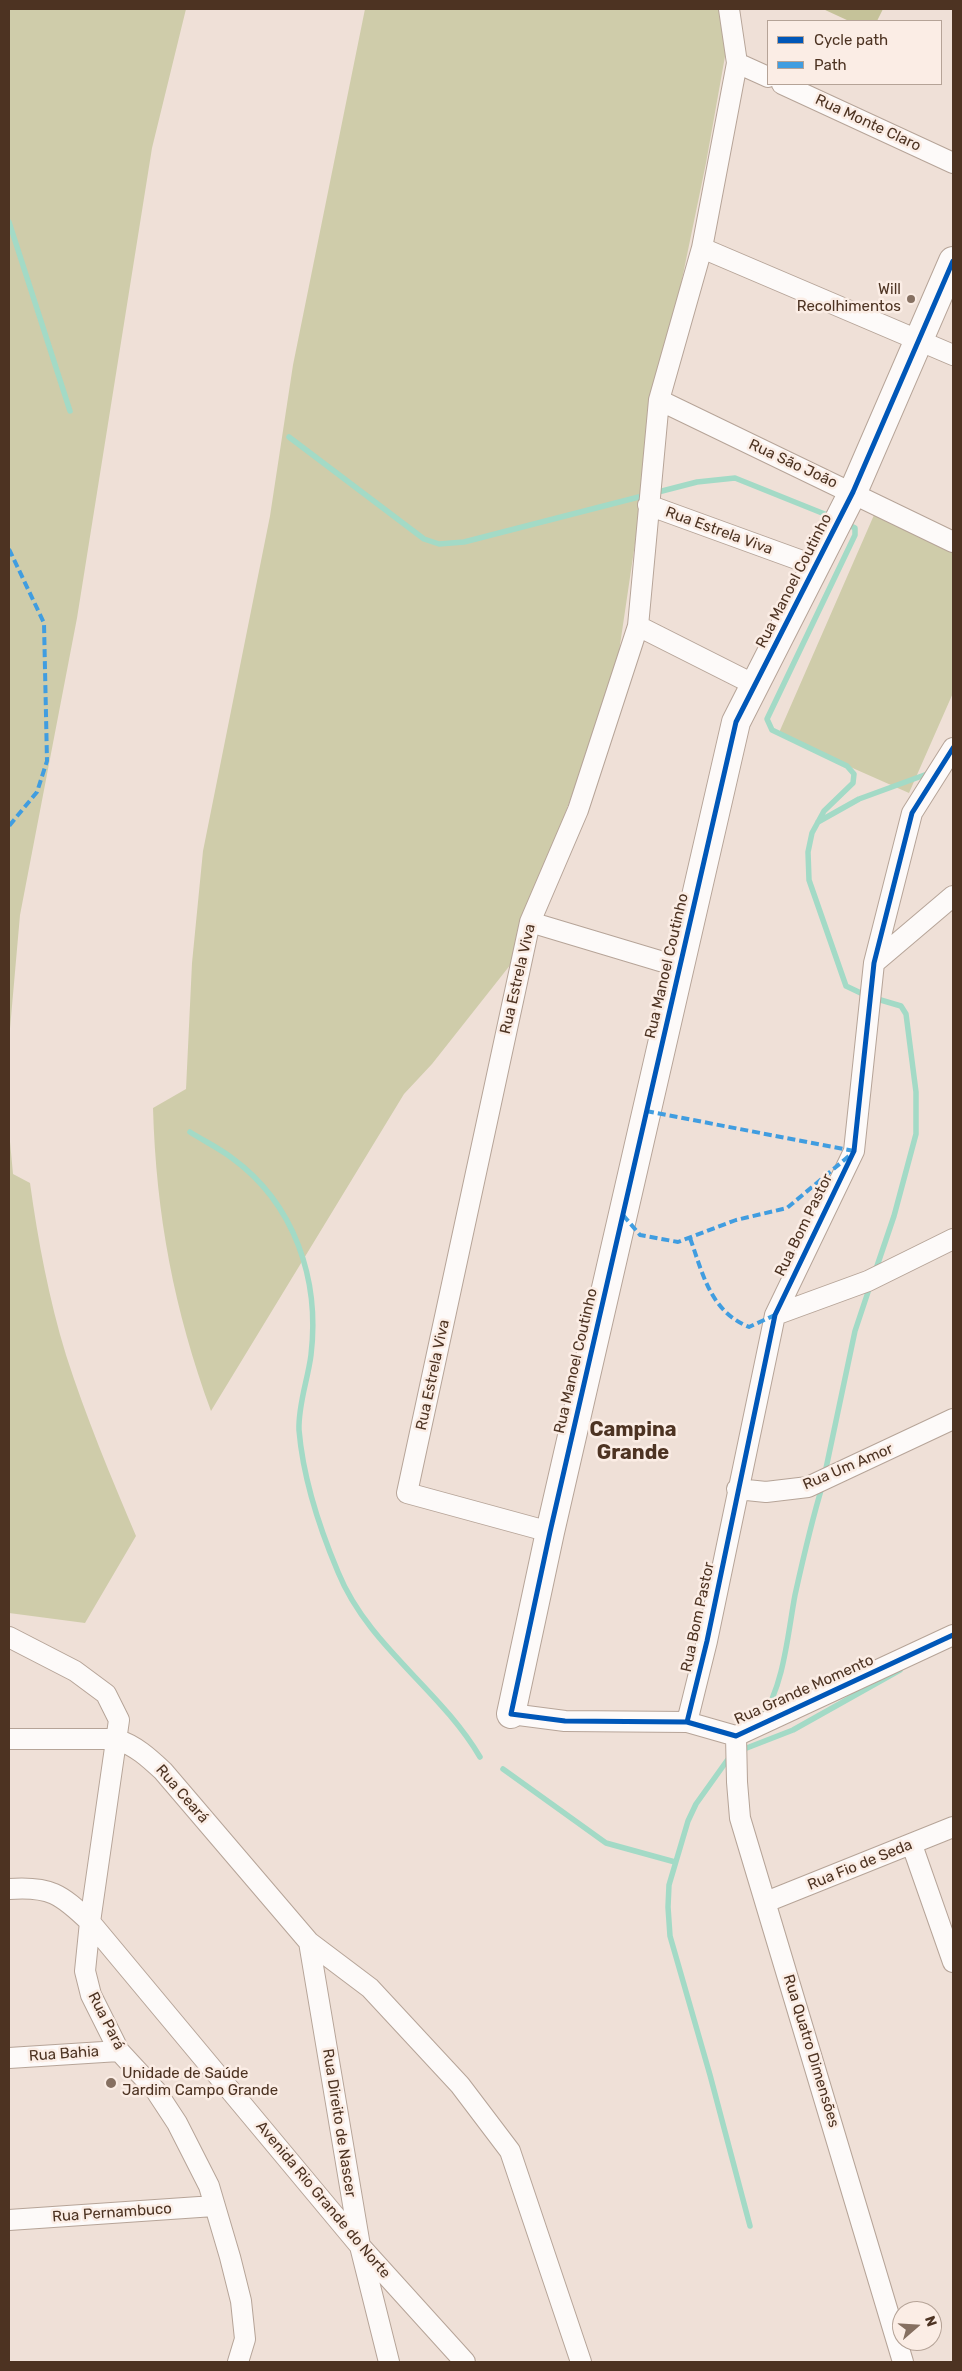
<!DOCTYPE html>
<html>
<head>
<meta charset="utf-8">
<style>
  body { margin:0 }
  #map { position:relative; width:962px; height:2371px; overflow:hidden; background:#efe0d7; font-family:Rubik,sans-serif }
  canvas { display:block }
  .frame { position:absolute; inset:0; border:10px solid #4d3322; pointer-events:none }
  .legend { position:absolute; left:767px; top:20px; width:175px; height:65px; box-sizing:border-box; background:#fbede5; border:1px solid #b5a397; margin:0; padding:6px 9px; list-style:none; font-size:15px; color:#4d3322 }
  .legend li { display:flex; align-items:center; gap:10px; height:25px }
  .legend b { width:25px; border:1px solid #b5a397 }
  .north { position:absolute; left:892px; top:2301px; width:50px; height:50px; box-sizing:border-box; background:#fbede5; border:1px solid #b5a397; border-radius:50%; rotate:71deg; font-size:14px; font-weight:700; line-height:20px; text-align:center; color:#4d3322 }
  .north::after { content:''; display:block; margin:auto; width:18px; height:22px; background:#867061; clip-path:polygon(50% 0,100% 100%,50% 72%,0 100%) }
</style>
</head>
<body>
<div id="map">
<canvas width="962" height="2371"></canvas>
<div class="frame"></div>
<ul class="legend">
<li><b style="height:6px;background:#0057b8"></b>Cycle path</li>
<li><b style="height:6px;background:#409de0"></b>Path</li>
</ul>
<div class="north">N</div>
</div>
<script>
const context = document.querySelector('canvas').getContext('2d');
context.lineJoin = 'round';
function fill(path, color) { context.fillStyle = color; context.fill(path, 'evenodd'); }
function strokePath(path, color, width, dash) { context.strokeStyle = color; context.lineWidth = width; context.lineCap = dash ? 'butt' : 'round'; context.setLineDash(dash || []); context.stroke(path); }
function write(font, color, halo, rows, align = 'center') {
  context.font = font + ' Rubik,sans-serif'; context.lineWidth = 5; context.setLineDash([]); context.textBaseline = 'middle'; context.strokeStyle = halo; context.fillStyle = color; for (const [text, x, y, turn = 0] of rows) {
    context.save(); context.translate(x, y); context.rotate((+turn || 0) * Math.PI / 180); context.textAlign = isNaN(turn) ? turn : align; if (halo) context.strokeText(text, 0, 0); context.fillText(text, 0, 0); context.restore();
  }
}
const green = new Path2D(`
  M 9,9 L 186,9 L 152,148 L 77,618 L 20,915 L 9,1040 Z
  M 365,9 L 722,9 L 729,34 L 706,163 L 654,415 L 616,672 L 511,964 L 432,1064 L 404,1094 L 211,1411 C 174,1310 156,1215 153,1108 L 186,1089 L 192,963 L 203,851 L 270,516 L 293,365 Z
  M 874,515 L 953,550 L 953,693 L 909,793 L 778,735 Z
  M 9,1131 L 13,1174 L 30,1183 C 38,1241 49,1299 66,1355 C 86,1417 111,1477 136,1536 L 85,1623 L 9,1613 Z`);
const forest = new Path2D(`
  M 823,9 L 883,9 L 877,21 L 849,21 Z`);
const stream = new Path2D(`
  M 9,222 L 70,411
  M 289,437 L 424,539 L 439,544 L 464,542 L 697,482 L 735,478 L 832,517
  M 845,523 L 855,528 L 855,535 L 767,719 L 772,730 L 847,766 L 854,774 L 853,783 L 824,811 L 812,833 L 808,852 L 809,880 L 846,986 L 867,996 L 901,1006 L 906,1014 L 916,1092 L 916,1134 L 894,1216 L 875,1272
  M 818,822 L 859,799 L 930,773
  M 190,1132 C 204,1141 219,1148 232,1158 C 295,1204 320,1280 311,1355 C 308,1379 298,1405 299,1430 C 303,1478 319,1527 338,1572 C 368,1646 440,1689 480,1757
  M 825,1473 L 855,1331 L 870,1286
  M 762,1717 C 784,1686 788,1632 795,1595 C 803,1559 811,1523 822,1487
  M 739,1751 L 793,1730 L 900,1670
  M 731,1755 L 696,1804 L 688,1821 L 669,1885 L 668,1907 L 670,1936 L 710,2075 L 750,2226
  M 503,1769 L 606,1843 L 675,1862`);
const street = new Path2D(`
  M 737,63 L 768,77
  M 782,84 L 953,163
  M 702,248 L 953,355
  M 659,400 L 953,542
  M 648,505 L 816,566
  M 638,626 L 755,685
  M 530,922 L 680,967
  M 874,963 L 953,896
  M 775,1315 L 868,1281 L 953,1239
  M 737,1489 L 766,1492 L 808,1487 L 953,1419
  M 550,1532 L 407,1493 L 530,922 L 578,810 L 638,626 L 659,400 L 702,248 L 737,63 L 729,9
  M 9,1637 L 75,1671 L 106,1694 L 119,1720 L 90,1922 L 85,1971 L 91,1995 L 119,2051 L 156,2091 L 177,2123 L 209,2186 L 230,2257 L 241,2301 L 245,2339 L 238,2362
  M 511,1714 L 565,1721 L 687,1722 L 736,1736 L 953,1635
  M 687,1722 L 707,1641 L 775,1315 L 854,1151 L 874,963 L 912,813 L 953,748
  M 736,1736 L 737,1782 L 740,1818 L 903,2362
  M 9,1739 L 116,1739 C 136,1746 148,1757 163,1771 L 309,1942 L 370,1988 L 460,2085 L 510,2151 L 581,2362
  M 912,1845 L 953,1962
  M 9,1889 C 50,1886 61,1894 90,1922 L 360,2246 L 465,2362
  M 766,1902 L 953,1827
  M 309,1942 L 360,2246 L 389,2362
  M 9,2058 L 119,2051
  M 9,2220 L 214,2206`);
const secondary = new Path2D(`
  M 511,1714 L 550,1532 L 736,722 L 853,492 L 953,261`);
const quiet = new Path2D(`
  M 9,549 L 44,623 L 47,761 L 37,792 L 9,826
  M 646,1111 L 854,1151
  M 623,1215 L 640,1235 L 678,1242 L 736,1220 L 787,1208 L 849,1156
  M 690,1238 C 703,1274 710,1311 749,1327 L 775,1315`);
const cycleway = new Path2D(`
  M 953,261 L 853,492 L 736,722 L 550,1532 L 511,1714 L 565,1721 L 687,1722 L 736,1736 L 953,1635
  M 687,1722 L 707,1641 L 775,1315 L 854,1151 L 874,963 L 912,813 L 953,748`);
const markers = [
  [911,299,5,"#867061"],
  [111,2083,6,"#867061"]
];
const streetNames = [
  ["Rua Monte Claro",868,123,25],
  ["Rua São João",793,464,25],
  ["Rua Estrela Viva",719,531,20],
  ["Rua Manoel Coutinho",794,581,-63],
  ["Rua Manoel Coutinho",667,966,-77],
  ["Rua Estrela Viva",518,979,-77],
  ["Rua Bom Pastor",804,1225,-64],
  ["Rua Manoel Coutinho",576,1361,-77],
  ["Rua Estrela Viva",433,1375,-78],
  ["Rua Um Amor",848,1467,-23],
  ["Rua Bom Pastor",698,1617,-78],
  ["Rua Grande Momento",804,1690,-24],
  ["Rua Ceará",182,1794,49],
  ["Rua Fio de Seda",860,1865,-22],
  ["Rua Pará",106,2021,63],
  ["Rua Quatro Dimensões",811,2051,73],
  ["Rua Bahia",64,2054,-4],
  ["Rua Direito de Nascer",339,2123,81],
  ["Avenida Rio Grande do Norte",323,2200,50],
  ["Rua Pernambuco",112,2213,-4]
];
const poiNames = [
  ["Will",901,290],
  ["Recolhimentos",901,307],
  ["Unidade de Saúde",122,2074,"left"],
  ["Jardim Campo Grande",122,2091,"left"]
];
const districtNames = [
  ["Campina",633,1430],
  ["Grande",633,1453]
];
fill(green, '#cfccaa');
fill(forest, '#c5c299');
strokePath(stream, '#a3dac6', 5.5);
strokePath(street, '#b6a498', 22);
strokePath(secondary, '#b6a498', 30);
strokePath(street, '#fdfaf9', 20);
strokePath(secondary, '#fdfaf9', 28);
strokePath(quiet, '#409de0', 4, [8, 4]);
strokePath(cycleway, '#0057b8', 5);
for (const [x, y, r, color] of markers) { const dot = new Path2D(); dot.arc(x, y, r, 0, 2 * Math.PI); context.fillStyle = color; context.fill(dot); strokePath(dot, '#fbede5', 2); }
write('15px', '#4d3322', '#fbede5', streetNames);
write('15px', '#4d3322', '#fbede5', poiNames, 'right');
write('bold 20px', '#4d3322', '#fbede5', districtNames);
</script>
</body>
</html>
